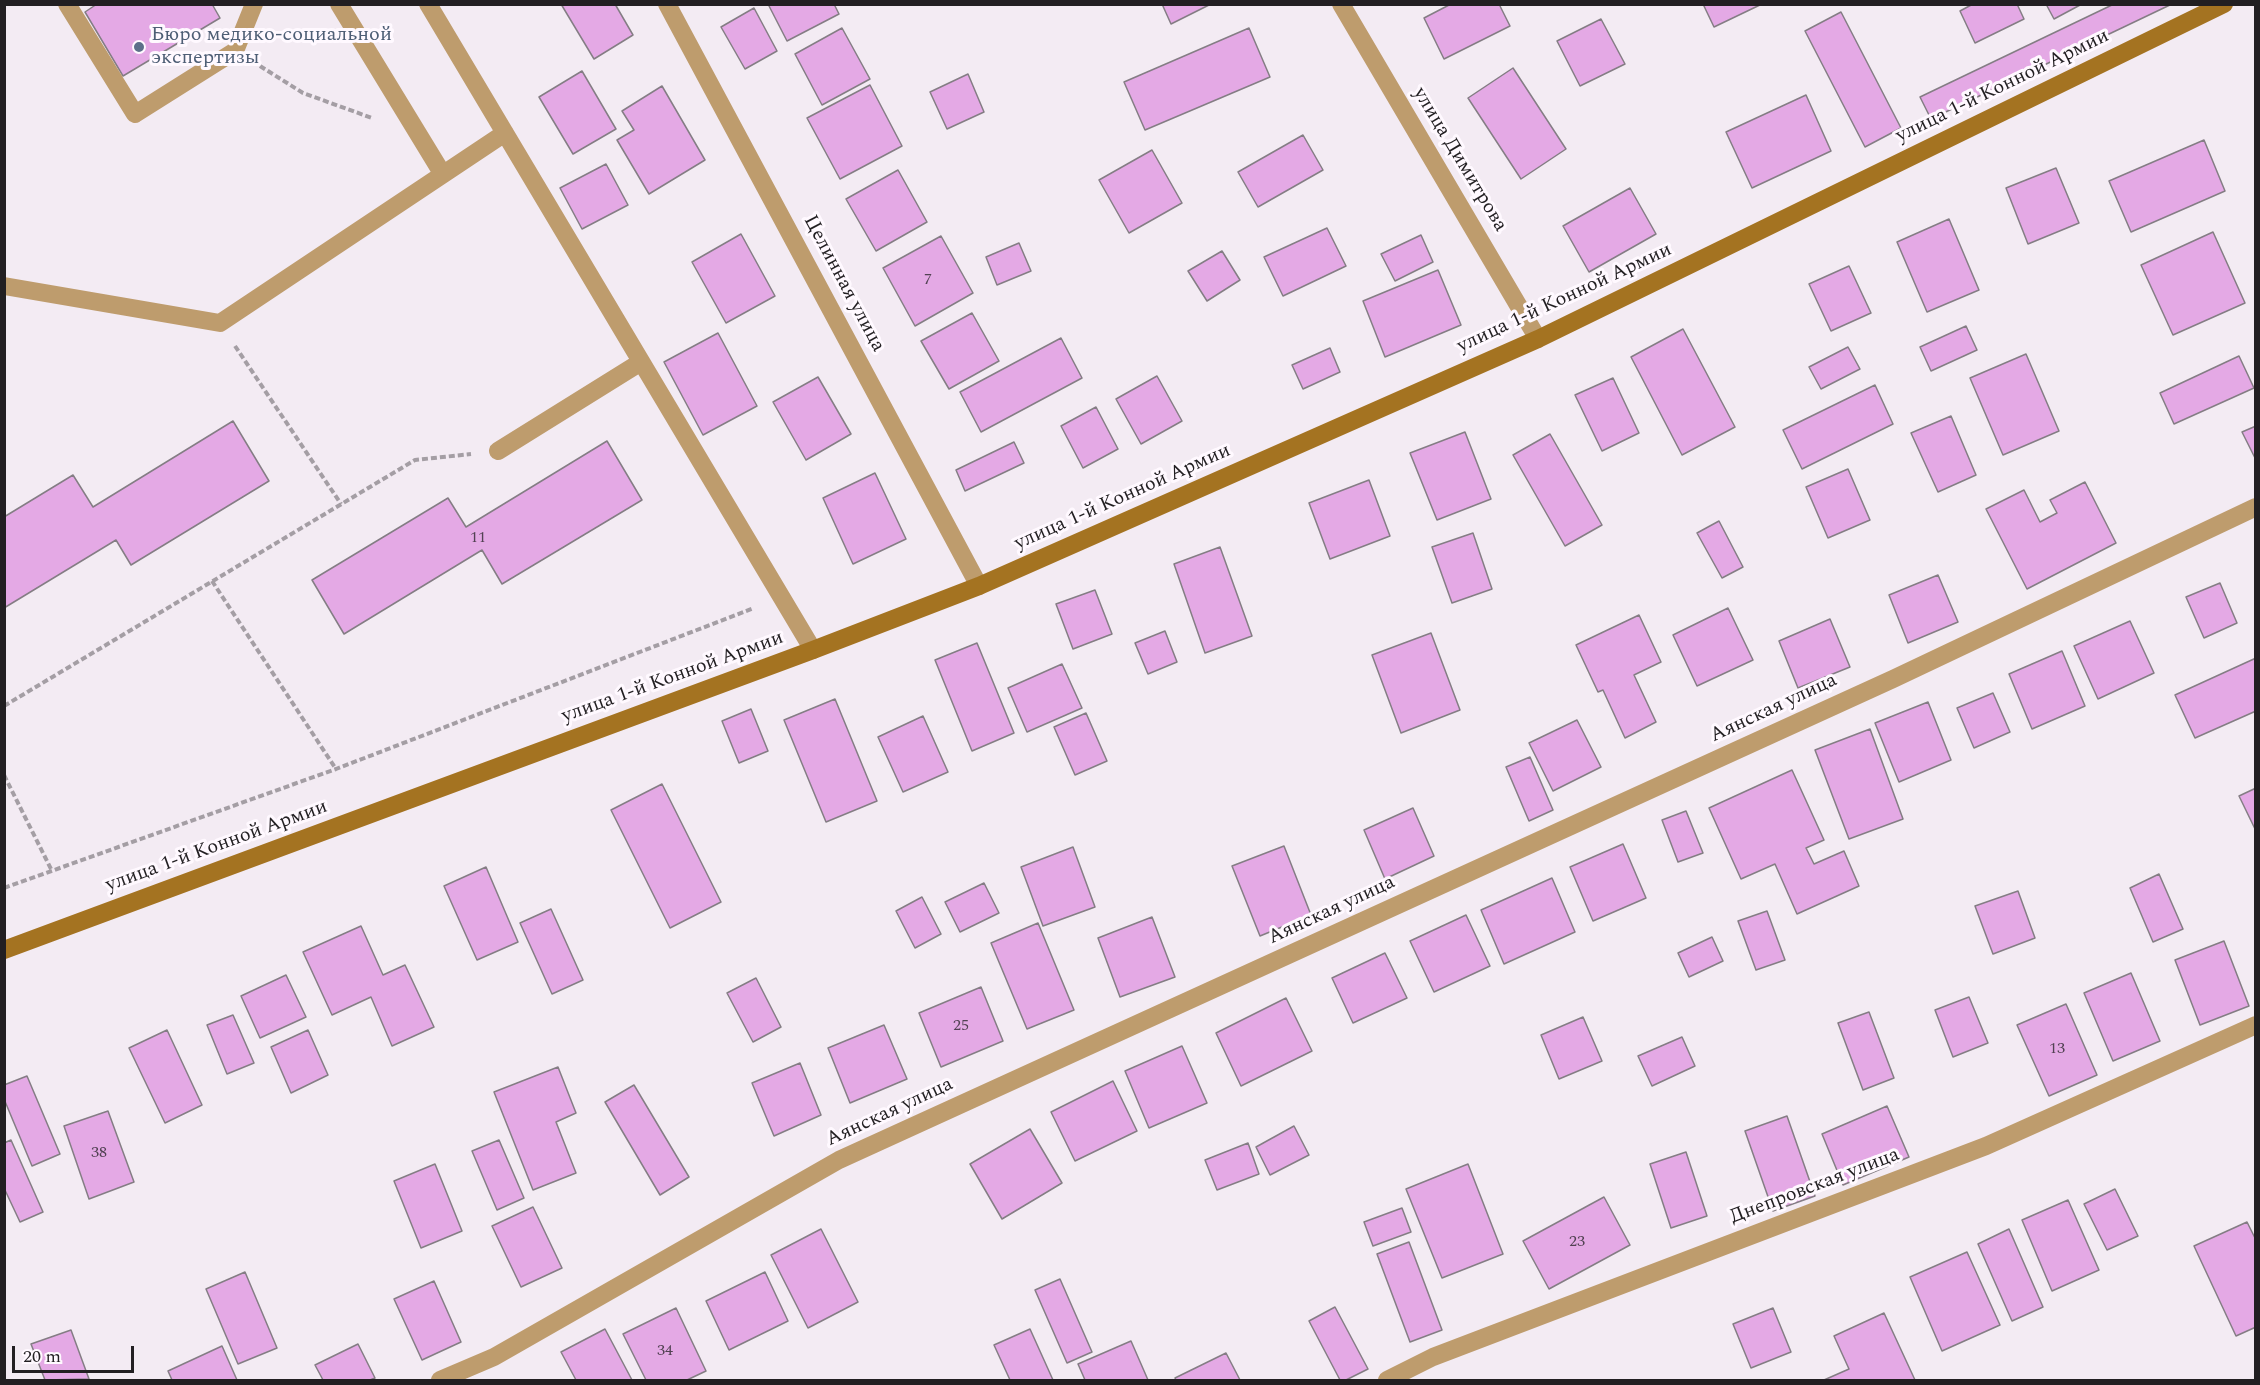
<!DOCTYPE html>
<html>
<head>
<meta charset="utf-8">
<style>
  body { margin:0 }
  #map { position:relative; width:2260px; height:1385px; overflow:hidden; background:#f3ebf3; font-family:Spectral,serif }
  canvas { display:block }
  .frame { position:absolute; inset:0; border:6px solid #221f22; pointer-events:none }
  .scale { position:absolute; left:12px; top:1346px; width:122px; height:27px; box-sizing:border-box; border:3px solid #221f22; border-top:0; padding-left:8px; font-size:18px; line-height:21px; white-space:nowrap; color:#221f22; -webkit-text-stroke:4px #fff9ff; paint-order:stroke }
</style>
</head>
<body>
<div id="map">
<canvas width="2260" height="1385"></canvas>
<div class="frame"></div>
<div class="scale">20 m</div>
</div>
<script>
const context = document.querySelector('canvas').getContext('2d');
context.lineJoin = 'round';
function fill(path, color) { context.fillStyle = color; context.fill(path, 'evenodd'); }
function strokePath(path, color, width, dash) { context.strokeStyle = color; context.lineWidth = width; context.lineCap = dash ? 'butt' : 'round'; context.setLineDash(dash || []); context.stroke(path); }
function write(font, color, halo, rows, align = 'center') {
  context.font = font + ' Spectral,serif'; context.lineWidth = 6; context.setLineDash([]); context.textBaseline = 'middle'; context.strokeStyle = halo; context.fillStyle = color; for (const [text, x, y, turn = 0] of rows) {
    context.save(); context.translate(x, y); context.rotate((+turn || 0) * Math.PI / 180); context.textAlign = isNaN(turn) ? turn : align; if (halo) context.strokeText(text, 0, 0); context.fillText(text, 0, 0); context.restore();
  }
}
const building = new Path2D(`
  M 97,4 L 212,4 L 220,18 L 123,76 L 85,12 Z
  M 561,4 L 615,4 L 633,35 L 594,59 Z
  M 768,4 L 834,4 L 839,14 L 787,41 Z
  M 1162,4 L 1211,4 L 1171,24 Z
  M 1451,4 L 1499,4 L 1510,26 L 1444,59 L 1424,18 Z
  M 1703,4 L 1762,4 L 1714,27 Z
  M 1973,4 L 2017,4 L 2024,19 L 1975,43 L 1960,11 Z
  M 2046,4 L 2082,4 L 2054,19 Z
  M 2114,4 L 2172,4 L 1931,119 L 1920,97 Z
  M 754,8 L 777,51 L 745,69 L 721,27 Z
  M 1841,12 L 1901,128 L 1865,147 L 1805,31 Z
  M 1601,19 L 1625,64 L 1580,86 L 1557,41 Z
  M 842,28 L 870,79 L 822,105 L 795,54 Z
  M 1249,28 L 1270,77 L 1145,130 L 1124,82 Z
  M 1513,68 L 1566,149 L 1521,179 L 1468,98 Z
  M 582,71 L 616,129 L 573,154 L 539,97 Z
  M 968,74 L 984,112 L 947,129 L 930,92 Z
  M 870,85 L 902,146 L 840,179 L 807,118 Z
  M 662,86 L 705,160 L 649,194 L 617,140 L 634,130 L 622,111 Z
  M 1806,95 L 1831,151 L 1752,188 L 1726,132 Z
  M 1303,135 L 1323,170 L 1258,207 L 1238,172 Z
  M 2204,140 L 2225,191 L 2131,232 L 2109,181 Z
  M 1152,150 L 1182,203 L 1129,233 L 1099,180 Z
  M 606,164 L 628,205 L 582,229 L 560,188 Z
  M 2056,168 L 2079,223 L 2028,244 L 2006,188 Z
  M 898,170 L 927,222 L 876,251 L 846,199 Z
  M 1630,188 L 1656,234 L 1589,272 L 1563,226 Z
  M 1949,219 L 1979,290 L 1927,312 L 1897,242 Z
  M 1327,228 L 1346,266 L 1283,296 L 1264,257 Z
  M 2213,232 L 2245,303 L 2173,335 L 2141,265 Z
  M 741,234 L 775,296 L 726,323 L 692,262 Z
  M 1421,235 L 1433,262 L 1395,281 L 1381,254 Z
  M 941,236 L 973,293 L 915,326 L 883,268 Z
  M 1019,243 L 1031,271 L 997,285 L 986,257 Z
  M 1222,251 L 1240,280 L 1207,301 L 1188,271 Z
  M 1849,266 L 1871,313 L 1831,331 L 1809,284 Z
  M 1438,270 L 1461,325 L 1385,357 L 1363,301 Z
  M 972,313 L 999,361 L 949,389 L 921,341 Z
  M 1966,326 L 1977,350 L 1931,371 L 1920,347 Z
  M 1683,329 L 1735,427 L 1682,455 L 1631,357 Z
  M 718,333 L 757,406 L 703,435 L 664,362 Z
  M 1061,338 L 1082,378 L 981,432 L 960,392 Z
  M 1848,347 L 1860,369 L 1821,389 L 1809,367 Z
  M 1330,348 L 1340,372 L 1303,389 L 1292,365 Z
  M 2026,354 L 2059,431 L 2003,455 L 1970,378 Z
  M 2239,356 L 2254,388 L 2174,424 L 2160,393 Z
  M 1157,376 L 1182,421 L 1141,444 L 1116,399 Z
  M 818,377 L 851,434 L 806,460 L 773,402 Z
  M 1613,378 L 1639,433 L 1602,451 L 1575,395 Z
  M 1875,385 L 1893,424 L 1802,469 L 1783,430 Z
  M 1096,407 L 1118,449 L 1083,468 L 1061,426 Z
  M 1951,416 L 1976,475 L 1938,492 L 1911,433 Z
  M 233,421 L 269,481 L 131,565 L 116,540 L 4,608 L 4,517 L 73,475 L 93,507 Z
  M 2256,426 L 2256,460 L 2242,432 Z
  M 1465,432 L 1491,499 L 1437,520 L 1410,453 Z
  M 1550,434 L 1602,525 L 1565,546 L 1513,455 Z
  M 607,441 L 642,500 L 502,584 L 482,550 L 344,634 L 312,580 L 448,498 L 466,527 Z
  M 1014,442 L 1024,463 L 965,491 L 956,470 Z
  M 1848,469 L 1870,520 L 1828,538 L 1806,487 Z
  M 875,473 L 906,539 L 853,564 L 823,498 Z
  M 1369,480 L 1390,536 L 1330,559 L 1309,503 Z
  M 2085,482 L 2116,543 L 2027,589 L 1986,509 L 2024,490 L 2040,522 L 2057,513 L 2050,500 Z
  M 1719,521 L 1743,567 L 1722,578 L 1697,533 Z
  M 1473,533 L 1492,589 L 1452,603 L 1432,547 Z
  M 1220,547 L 1252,636 L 1205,653 L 1174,564 Z
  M 1938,575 L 1958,622 L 1908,643 L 1889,595 Z
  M 2220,583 L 2237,623 L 2204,638 L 2186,597 Z
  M 1095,590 L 1112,634 L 1073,649 L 1056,604 Z
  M 1728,608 L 1753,660 L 1697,686 L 1673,635 Z
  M 1639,615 L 1661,662 L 1634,675 L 1656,722 L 1625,738 L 1603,690 L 1598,692 L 1576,645 Z
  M 1830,619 L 1850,667 L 1798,688 L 1779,641 Z
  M 2130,621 L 2154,673 L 2098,699 L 2074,646 Z
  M 1165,631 L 1177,662 L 1148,674 L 1135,643 Z
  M 1431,633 L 1460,710 L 1401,733 L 1372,655 Z
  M 977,643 L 1014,733 L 972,751 L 935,660 Z
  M 2062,651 L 2085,706 L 2032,729 L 2009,674 Z
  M 2256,658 L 2256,711 L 2195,738 L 2175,695 Z
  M 1062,664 L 1082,708 L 1027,732 L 1008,688 Z
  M 1993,693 L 2010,732 L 1974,748 L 1957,708 Z
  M 835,699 L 877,801 L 826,822 L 784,720 Z
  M 1928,702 L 1951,760 L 1899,782 L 1875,723 Z
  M 751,709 L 768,751 L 739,763 L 722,721 Z
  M 1086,713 L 1107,761 L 1075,775 L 1054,727 Z
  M 923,716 L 948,772 L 903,792 L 878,737 Z
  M 1577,720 L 1601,767 L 1553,791 L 1529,743 Z
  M 1870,729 L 1903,819 L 1849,839 L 1815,750 Z
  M 1530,757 L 1553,810 L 1529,821 L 1506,767 Z
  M 1792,770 L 1824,840 L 1806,848 L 1814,864 L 1844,851 L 1859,886 L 1797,914 L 1775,864 L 1741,879 L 1709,808 Z
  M 662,784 L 721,902 L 670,928 L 611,810 Z
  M 2256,788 L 2256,831 L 2239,796 Z
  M 1413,808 L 1434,856 L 1385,879 L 1364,830 Z
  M 1686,811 L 1703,853 L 1678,862 L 1662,820 Z
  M 1623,844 L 1646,898 L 1593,921 L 1570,867 Z
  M 1284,846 L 1311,915 L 1260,936 L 1232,866 Z
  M 1073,847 L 1095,907 L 1043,926 L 1021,867 Z
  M 486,867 L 518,942 L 477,960 L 444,886 Z
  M 2159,874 L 2183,929 L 2153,942 L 2130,888 Z
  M 1552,878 L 1575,932 L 1504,964 L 1481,910 Z
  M 984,883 L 999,913 L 960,932 L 945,902 Z
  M 2018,891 L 2035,938 L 1993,954 L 1975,906 Z
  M 922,897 L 941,934 L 915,948 L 896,911 Z
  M 551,909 L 583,980 L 552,994 L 520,923 Z
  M 1767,911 L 1785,960 L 1756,970 L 1738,921 Z
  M 1466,915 L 1490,966 L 1434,992 L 1410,941 Z
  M 1152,917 L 1175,977 L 1120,997 L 1098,938 Z
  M 1038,923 L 1074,1010 L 1027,1029 L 991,943 Z
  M 361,926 L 383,975 L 405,965 L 434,1027 L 392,1046 L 371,997 L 332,1015 L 303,952 Z
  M 1712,937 L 1723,961 L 1689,977 L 1678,953 Z
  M 2224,941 L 2249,1006 L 2200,1025 L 2175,960 Z
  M 1385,953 L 1407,998 L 1353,1023 L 1332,978 Z
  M 2131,973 L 2160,1041 L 2113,1061 L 2084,993 Z
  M 286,975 L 306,1017 L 260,1038 L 241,996 Z
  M 756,978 L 781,1027 L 753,1042 L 727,993 Z
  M 981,987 L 1003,1041 L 941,1067 L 919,1013 Z
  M 1969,997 L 1988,1043 L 1953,1057 L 1935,1010 Z
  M 1286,998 L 1312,1051 L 1241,1086 L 1216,1033 Z
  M 2066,1004 L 2097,1075 L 2049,1096 L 2017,1025 Z
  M 1869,1012 L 1894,1078 L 1863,1090 L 1838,1023 Z
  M 233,1015 L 254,1063 L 227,1074 L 207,1025 Z
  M 1583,1017 L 1602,1061 L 1559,1079 L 1541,1035 Z
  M 884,1025 L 907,1079 L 850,1103 L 828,1048 Z
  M 167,1030 L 202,1105 L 165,1123 L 129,1048 Z
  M 308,1030 L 328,1075 L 291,1093 L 271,1047 Z
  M 1682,1037 L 1695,1066 L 1652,1086 L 1638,1056 Z
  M 1182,1046 L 1207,1103 L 1149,1128 L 1125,1071 Z
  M 800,1063 L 821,1115 L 774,1136 L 752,1083 Z
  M 558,1067 L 576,1113 L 556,1122 L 576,1173 L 533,1190 L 494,1092 Z
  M 27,1076 L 60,1154 L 32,1166 L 4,1099 L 4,1085 Z
  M 1113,1081 L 1137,1131 L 1075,1161 L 1051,1112 Z
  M 634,1085 L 689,1177 L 660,1195 L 605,1102 Z
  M 1887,1106 L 1909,1157 L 1843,1185 L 1822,1134 Z
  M 108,1111 L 134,1182 L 89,1199 L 64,1126 Z
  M 1787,1116 L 1815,1196 L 1773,1211 L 1745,1131 Z
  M 1294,1126 L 1309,1155 L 1270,1175 L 1256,1147 Z
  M 1030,1129 L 1062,1183 L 1002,1219 L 970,1164 Z
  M 11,1140 L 43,1212 L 20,1222 L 4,1188 L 4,1143 Z
  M 499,1140 L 524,1198 L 497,1210 L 472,1151 Z
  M 1248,1143 L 1259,1174 L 1217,1190 L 1205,1160 Z
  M 1686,1152 L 1707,1216 L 1671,1228 L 1650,1164 Z
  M 435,1164 L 462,1231 L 421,1248 L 394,1181 Z
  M 1468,1164 L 1503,1254 L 1442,1278 L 1406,1189 Z
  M 2115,1189 L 2138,1236 L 2107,1250 L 2084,1204 Z
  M 1604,1197 L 1630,1245 L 1549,1289 L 1523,1241 Z
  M 2068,1200 L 2099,1270 L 2052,1291 L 2022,1220 Z
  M 533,1207 L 562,1268 L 521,1287 L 492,1226 Z
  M 1402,1208 L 1411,1232 L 1373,1246 L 1364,1222 Z
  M 2247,1222 L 2256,1240 L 2256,1327 L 2236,1336 L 2194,1246 Z
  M 821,1229 L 858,1302 L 808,1328 L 771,1255 Z
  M 2009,1229 L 2043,1307 L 2012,1321 L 1978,1244 Z
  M 1409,1242 L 1442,1330 L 1410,1342 L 1377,1254 Z
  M 1967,1252 L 2000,1325 L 1942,1351 L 1910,1277 Z
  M 245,1272 L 277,1348 L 238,1364 L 206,1289 Z
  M 765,1272 L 788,1321 L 729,1350 L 706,1301 Z
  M 1060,1279 L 1092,1352 L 1067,1363 L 1035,1290 Z
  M 434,1281 L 461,1342 L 422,1360 L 394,1299 Z
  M 1335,1307 L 1368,1369 L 1346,1380 L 1340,1380 L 1309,1321 Z
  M 676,1308 L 706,1371 L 687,1380 L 646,1380 L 623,1334 Z
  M 1773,1308 L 1791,1352 L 1751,1368 L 1733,1324 Z
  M 1884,1313 L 1915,1380 L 1824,1380 L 1849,1369 L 1834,1336 Z
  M 605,1329 L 632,1380 L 576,1380 L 561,1352 Z
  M 1030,1329 L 1053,1380 L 1010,1380 L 994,1345 Z
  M 71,1330 L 89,1379 L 45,1380 L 31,1344 Z
  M 1131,1341 L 1148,1380 L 1085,1380 L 1078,1364 Z
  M 358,1344 L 375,1378 L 370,1380 L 323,1380 L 315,1365 Z
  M 222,1346 L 237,1380 L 172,1380 L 168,1371 Z
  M 1226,1353 L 1240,1380 L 1176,1380 L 1175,1378 Z`);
const path = new Path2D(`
  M 260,66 L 303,93 L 372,118
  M 235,346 L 341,504
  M 212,581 L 336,769
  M 4,706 L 415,460 L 471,454
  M 4,775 L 52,871
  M 4,888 L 336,769 L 754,608`);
const lane = new Path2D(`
  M 67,4 L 135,114 L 235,51 L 254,4
  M 339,4 L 442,173
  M 428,4 L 813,650
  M 4,286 L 220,323 L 505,133
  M 498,451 L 641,362`);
const street = new Path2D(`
  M 667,4 L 979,586
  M 1341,4 L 1538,339
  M 440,1380 L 494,1357 L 839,1160 L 1893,679 L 2256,507
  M 1387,1380 L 1433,1357 L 1986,1146 L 2256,1025`);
const secondary = new Path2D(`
  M 4,950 L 813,650 L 979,586 L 1538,339 L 2224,4`);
const markers = [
  [139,47,6,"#5c6f8a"]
];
const numberNames = [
  ["7",928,281],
  ["11",478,539],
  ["25",961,1027],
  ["13",2057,1050],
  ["38",99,1154],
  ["23",1577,1243],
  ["34",665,1352]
];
const serviceNames = [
  ["Бюро медико-социальной",151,36],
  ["экспертизы",151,59]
];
const streetNames = [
  ["улица 1-й Конной Армии",2003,87,-26],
  ["улица Димитрова",1459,160,59],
  ["Целинная улица",843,284,62],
  ["улица 1-й Конной Армии",1565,299,-25],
  ["улица 1-й Конной Армии",1123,498,-24],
  ["улица 1-й Конной Армии",673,678,-20],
  ["Аянская улица",1774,709,-25],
  ["улица 1-й Конной Армии",217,847,-20],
  ["Аянская улица",1332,911,-25],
  ["Аянская улица",890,1113,-25],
  ["Днепровская улица",1815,1187,-21]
];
fill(building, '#e4a9e5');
strokePath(building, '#847d84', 1.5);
strokePath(path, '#a49ea4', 4, [6, 3]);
strokePath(lane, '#be9c6d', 18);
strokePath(street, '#be9c6d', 18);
strokePath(secondary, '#a47321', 18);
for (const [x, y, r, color] of markers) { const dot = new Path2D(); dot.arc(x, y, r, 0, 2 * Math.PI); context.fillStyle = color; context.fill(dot); strokePath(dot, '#fff9ff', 2); }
write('16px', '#524253', null, numberNames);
write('20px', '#4e5e75', '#fff9ff', serviceNames, 'left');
write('20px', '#221f22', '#fff9ff', streetNames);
</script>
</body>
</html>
